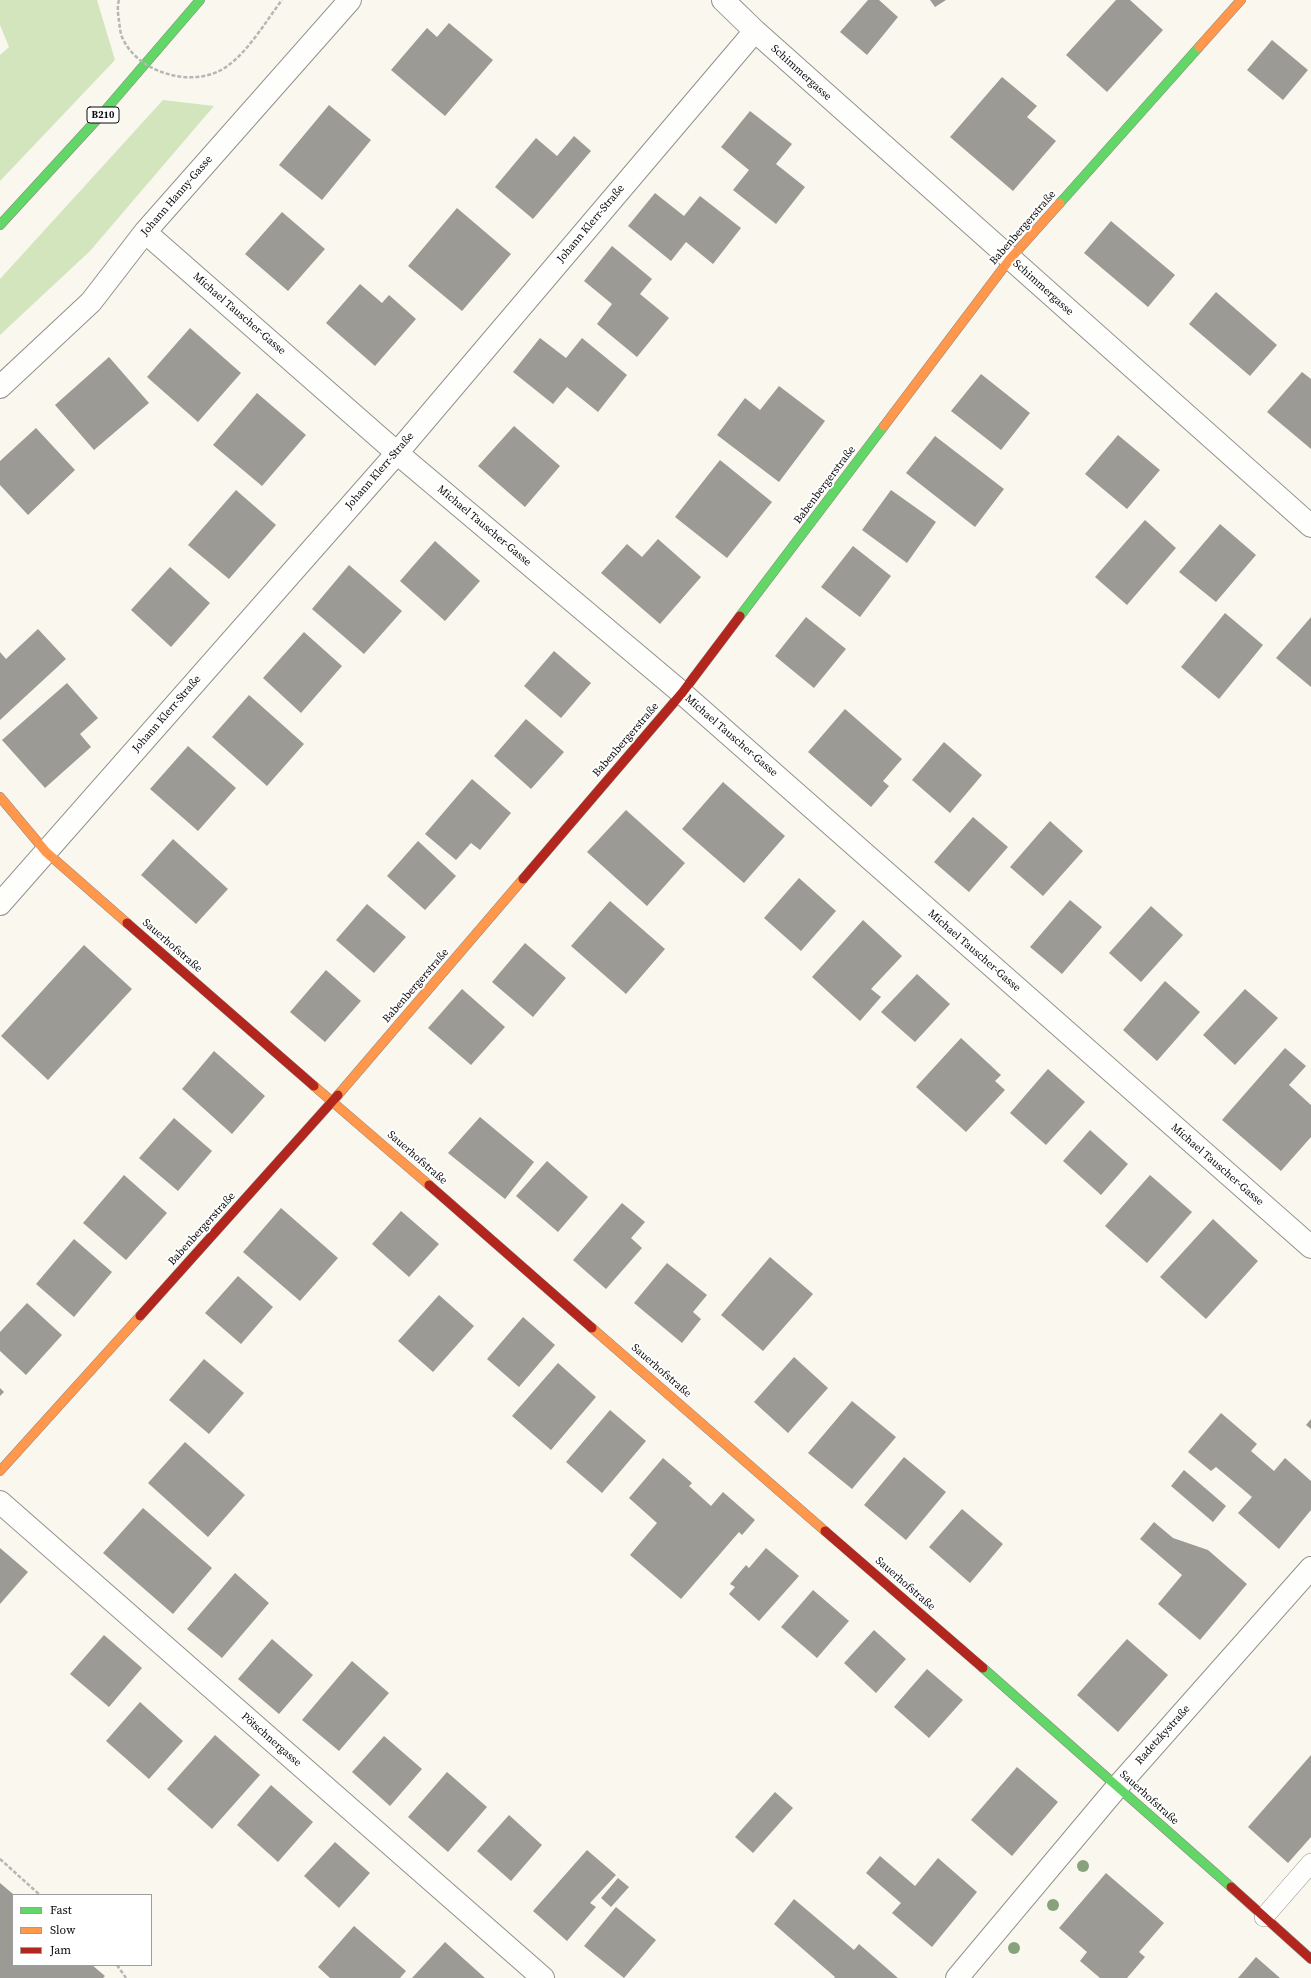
<!DOCTYPE html>
<html>
<head>
<meta charset="utf-8">
<style>
  body { margin:0 }
  #map { position:relative; width:1311px; height:1978px; overflow:hidden; background:#f9f7ee; font-family:"Source Serif 4",serif }
  canvas { display:block }
  .legend { position:absolute; left:12px; top:1894px; width:140px; height:72px; box-sizing:border-box; background:#fff; border:1px solid #9d9d9d; margin:0; padding:5px 7px; list-style:none; font-size:12px; color:#0a0a0a }
  .legend li { display:flex; align-items:center; gap:8px; height:20px }
  .legend b { width:20px; border:1px solid #9d9d9d }
</style>
</head>
<body>
<div id="map">
<canvas width="1311" height="1978"></canvas>
<ul class="legend">
<li><b style="height:5px;background:#63d668"></b>Fast</li>
<li><b style="height:5px;background:#ff974d"></b>Slow</li>
<li><b style="height:5px;background:#b3261e"></b>Jam</li>
</ul>
</div>
<script>
const context = document.querySelector('canvas').getContext('2d');
context.lineJoin = 'round';
function fill(path, color) { context.fillStyle = color; context.fill(path, 'evenodd'); }
function strokePath(path, color, width, dash) { context.strokeStyle = color; context.lineWidth = width; context.lineCap = dash ? 'butt' : 'round'; context.setLineDash(dash || []); context.stroke(path); }
function write(font, color, halo, rows, align = 'center') {
  context.font = font + ' "Source Serif 4",serif'; context.lineWidth = 4; context.setLineDash([]); context.textBaseline = 'middle'; context.strokeStyle = halo; context.fillStyle = color; for (const [text, x, y, turn = 0] of rows) {
    context.save(); context.translate(x, y); context.rotate((+turn || 0) * Math.PI / 180); context.textAlign = isNaN(turn) ? turn : align; if (halo) context.strokeText(text, 0, 0); context.fillText(text, 0, 0); context.restore();
  }
}
const forest = new Path2D(`
  M 0,0 L 97,0 L 115,60 L 0,181 L 0,55 L 9,47 L 0,25 Z
  M 163,100 L 214,106 L 90,251 L 0,335 L 0,279 Z`);
const building = new Path2D(`
  M 868,0 L 879,0 L 898,17 L 867,55 L 840,32 Z
  M 930,0 L 946,0 L 935,7 Z
  M 1116,0 L 1130,0 L 1163,30 L 1107,92 L 1066,55 Z
  M 449,23 L 493,60 L 445,116 L 391,70 L 427,28 L 437,37 Z
  M 1272,40 L 1308,70 L 1283,100 L 1247,70 Z
  M 1002,77 L 1037,106 L 1027,117 L 1056,141 L 1013,191 L 950,137 Z
  M 329,105 L 371,140 L 322,200 L 279,165 Z
  M 750,111 L 792,144 L 776,164 L 805,187 L 776,224 L 733,190 L 749,170 L 721,147 Z
  M 574,136 L 591,151 L 533,219 L 495,187 L 536,138 L 557,156 Z
  M 655,193 L 684,216 L 700,196 L 741,228 L 713,264 L 686,242 L 671,261 L 628,226 Z
  M 457,208 L 511,254 L 462,311 L 408,266 Z
  M 282,212 L 325,249 L 288,291 L 245,254 Z
  M 1111,221 L 1175,275 L 1148,307 L 1084,253 Z
  M 612,246 L 652,279 L 640,294 L 669,318 L 637,357 L 597,324 L 612,304 L 584,281 Z
  M 360,284 L 382,303 L 389,295 L 416,319 L 375,366 L 326,323 Z
  M 1216,292 L 1277,345 L 1250,376 L 1189,324 Z
  M 190,328 L 241,373 L 198,422 L 147,377 Z
  M 540,338 L 566,358 L 582,338 L 627,375 L 598,412 L 567,387 L 553,404 L 513,372 Z
  M 109,357 L 149,403 L 94,450 L 55,405 Z
  M 1302,372 L 1311,379 L 1311,449 L 1267,412 Z
  M 981,374 L 1030,413 L 1001,450 L 951,411 Z
  M 779,386 L 825,421 L 779,482 L 717,435 L 745,398 L 760,410 Z
  M 257,393 L 306,435 L 262,486 L 213,445 Z
  M 514,426 L 560,466 L 525,507 L 478,466 Z
  M 36,428 L 75,470 L 28,515 L 0,485 L 0,461 Z
  M 1118,435 L 1160,470 L 1127,509 L 1085,474 Z
  M 935,436 L 1004,489 L 975,527 L 906,473 Z
  M 720,460 L 772,502 L 727,558 L 675,517 Z
  M 236,490 L 276,525 L 229,579 L 188,545 Z
  M 891,490 L 936,522 L 907,563 L 862,530 Z
  M 1145,520 L 1176,548 L 1127,605 L 1095,577 Z
  M 1220,524 L 1256,555 L 1216,602 L 1179,572 Z
  M 658,539 L 701,577 L 660,624 L 601,573 L 627,544 L 642,557 Z
  M 435,541 L 480,581 L 445,621 L 400,581 Z
  M 853,546 L 891,576 L 860,617 L 821,587 Z
  M 349,565 L 402,611 L 364,654 L 312,609 Z
  M 170,567 L 210,603 L 171,647 L 131,610 Z
  M 1225,613 L 1263,645 L 1219,699 L 1181,667 Z
  M 806,617 L 846,649 L 814,688 L 775,656 Z
  M 1311,617 L 1311,687 L 1276,658 Z
  M 38,629 L 66,659 L 0,720 L 0,652 L 6,659 Z
  M 304,632 L 342,666 L 301,713 L 263,678 Z
  M 554,651 L 591,683 L 561,718 L 524,686 Z
  M 67,683 L 98,718 L 80,734 L 91,747 L 45,788 L 2,740 Z
  M 249,695 L 304,744 L 267,786 L 212,737 Z
  M 845,709 L 902,759 L 883,781 L 889,786 L 871,807 L 808,752 Z
  M 526,719 L 564,752 L 531,789 L 494,756 Z
  M 944,742 L 982,775 L 950,813 L 912,780 Z
  M 188,746 L 236,788 L 198,831 L 150,789 Z
  M 472,779 L 511,813 L 480,850 L 471,843 L 456,860 L 425,834 Z
  M 723,782 L 785,836 L 744,883 L 682,829 Z
  M 626,810 L 685,863 L 647,906 L 587,852 Z
  M 973,817 L 1008,847 L 969,892 L 934,862 Z
  M 1050,821 L 1083,851 L 1043,896 L 1010,867 Z
  M 173,839 L 228,889 L 196,924 L 141,875 Z
  M 418,841 L 456,876 L 425,910 L 387,876 Z
  M 799,878 L 836,911 L 801,951 L 764,918 Z
  M 1070,900 L 1102,927 L 1062,974 L 1030,947 Z
  M 610,901 L 665,949 L 626,994 L 571,946 Z
  M 367,904 L 406,937 L 374,973 L 336,940 Z
  M 1151,906 L 1183,935 L 1141,982 L 1109,953 Z
  M 863,920 L 902,956 L 871,989 L 881,997 L 860,1021 L 812,977 Z
  M 525,943 L 566,978 L 533,1017 L 492,982 Z
  M 84,945 L 132,989 L 48,1080 L 1,1036 Z
  M 326,970 L 361,1001 L 325,1042 L 290,1012 Z
  M 917,974 L 950,1004 L 915,1042 L 881,1012 Z
  M 1165,981 L 1200,1012 L 1157,1061 L 1123,1030 Z
  M 462,989 L 505,1027 L 471,1065 L 428,1028 Z
  M 1245,989 L 1278,1018 L 1235,1065 L 1203,1035 Z
  M 961,1038 L 1001,1075 L 995,1081 L 1005,1090 L 966,1132 L 916,1087 Z
  M 1285,1048 L 1306,1066 L 1289,1085 L 1311,1105 L 1311,1137 L 1281,1171 L 1222,1120 Z
  M 214,1051 L 265,1096 L 232,1134 L 182,1089 Z
  M 1048,1069 L 1085,1102 L 1046,1145 L 1010,1113 Z
  M 480,1117 L 534,1162 L 505,1199 L 448,1153 Z
  M 174,1118 L 212,1151 L 178,1191 L 139,1158 Z
  M 1090,1130 L 1128,1164 L 1101,1195 L 1063,1161 Z
  M 547,1161 L 588,1197 L 558,1232 L 516,1196 Z
  M 124,1175 L 167,1213 L 126,1260 L 83,1223 Z
  M 1150,1175 L 1192,1212 L 1147,1263 L 1105,1226 Z
  M 622,1203 L 645,1222 L 631,1238 L 642,1248 L 606,1289 L 573,1260 Z
  M 281,1208 L 338,1258 L 300,1301 L 243,1252 Z
  M 401,1211 L 439,1244 L 409,1277 L 372,1244 Z
  M 1213,1219 L 1258,1261 L 1206,1319 L 1160,1277 Z
  M 74,1239 L 112,1272 L 74,1317 L 36,1284 Z
  M 770,1257 L 813,1294 L 763,1351 L 721,1315 Z
  M 667,1263 L 707,1295 L 693,1312 L 701,1319 L 682,1343 L 634,1303 Z
  M 238,1276 L 273,1307 L 241,1344 L 205,1313 Z
  M 439,1295 L 474,1326 L 433,1372 L 398,1341 Z
  M 27,1303 L 62,1335 L 26,1375 L 0,1351 L 0,1332 Z
  M 523,1317 L 555,1345 L 519,1387 L 487,1359 Z
  M 794,1357 L 828,1388 L 788,1433 L 754,1402 Z
  M 204,1359 L 244,1393 L 209,1434 L 169,1400 Z
  M 558,1363 L 596,1397 L 551,1450 L 512,1416 Z
  M 0,1388 L 4,1392 L 0,1396 Z
  M 852,1401 L 896,1437 L 852,1489 L 808,1453 Z
  M 610,1410 L 646,1441 L 602,1493 L 566,1462 Z
  M 1221,1413 L 1257,1444 L 1251,1451 L 1274,1471 L 1285,1458 L 1311,1481 L 1311,1510 L 1279,1549 L 1238,1513 L 1252,1497 L 1216,1467 L 1211,1471 L 1188,1452 Z
  M 1311,1419 L 1311,1429 L 1306,1425 Z
  M 185,1442 L 245,1495 L 208,1537 L 148,1483 Z
  M 904,1457 L 946,1492 L 906,1540 L 864,1505 Z
  M 663,1458 L 692,1483 L 689,1486 L 711,1506 L 723,1492 L 755,1520 L 742,1535 L 739,1532 L 681,1599 L 630,1555 L 657,1523 L 629,1498 Z
  M 1184,1470 L 1226,1506 L 1213,1522 L 1171,1486 Z
  M 143,1508 L 212,1568 L 173,1614 L 103,1553 Z
  M 962,1509 L 1003,1544 L 970,1583 L 929,1547 Z
  M 1154,1522 L 1173,1538 L 1208,1550 L 1247,1584 L 1200,1640 L 1158,1604 L 1182,1575 L 1140,1539 Z
  M 0,1548 L 28,1572 L 0,1604 Z
  M 766,1548 L 799,1576 L 759,1621 L 729,1594 L 735,1587 L 730,1584 L 746,1565 L 749,1568 Z
  M 235,1573 L 269,1603 L 222,1658 L 187,1629 Z
  M 813,1590 L 849,1621 L 817,1658 L 781,1627 Z
  M 874,1630 L 906,1659 L 876,1693 L 844,1663 Z
  M 104,1635 L 142,1668 L 109,1707 L 70,1674 Z
  M 272,1639 L 313,1675 L 279,1714 L 238,1679 Z
  M 1127,1639 L 1168,1675 L 1118,1732 L 1077,1695 Z
  M 352,1661 L 389,1693 L 339,1751 L 302,1720 Z
  M 927,1669 L 963,1700 L 929,1738 L 894,1707 Z
  M 140,1702 L 183,1741 L 149,1779 L 106,1741 Z
  M 215,1735 L 260,1775 L 212,1829 L 167,1789 Z
  M 384,1736 L 422,1769 L 390,1806 L 352,1772 Z
  M 1311,1755 L 1311,1837 L 1288,1863 L 1248,1827 Z
  M 1017,1767 L 1058,1802 L 1012,1856 L 971,1820 Z
  M 447,1772 L 487,1807 L 448,1852 L 408,1817 Z
  M 271,1785 L 313,1822 L 278,1862 L 237,1825 Z
  M 775,1792 L 793,1808 L 753,1853 L 735,1837 Z
  M 509,1815 L 542,1845 L 511,1881 L 477,1851 Z
  M 335,1842 L 370,1873 L 339,1908 L 304,1876 Z
  M 587,1850 L 616,1875 L 590,1903 L 596,1907 L 567,1941 L 533,1911 Z
  M 880,1856 L 915,1886 L 938,1858 L 977,1892 L 932,1947 L 892,1913 L 901,1903 L 866,1873 Z
  M 1106,1873 L 1164,1923 L 1139,1952 L 1145,1957 L 1127,1978 L 1100,1978 L 1080,1961 L 1087,1952 L 1059,1928 Z
  M 618,1878 L 629,1887 L 611,1907 L 601,1898 Z
  M 0,1883 L 13,1894 L 13,1965 L 92,1965 L 105,1976 L 103,1978 L 0,1978 Z
  M 794,1899 L 854,1950 L 859,1944 L 898,1978 L 834,1978 L 835,1977 L 774,1924 Z
  M 616,1907 L 656,1940 L 624,1978 L 584,1946 Z
  M 354,1926 L 406,1971 L 400,1978 L 330,1978 L 318,1967 Z
  M 445,1942 L 485,1978 L 412,1978 Z
  M 1256,1957 L 1280,1978 L 1238,1978 Z`);
const path = new Path2D(`
  M 0,1859 L 40,1895
  M 117,1965 L 126,1978`);
const lane = new Path2D(`
  M 1264,1917 L 1311,1863`);
const street = new Path2D(`
  M 723,0 L 755,31 L 1311,526
  M 145,232 L 397,453 L 682,693 L 1311,1247
  M 0,387 L 91,302 L 145,232 L 350,0
  M 0,904 L 397,453 L 755,31
  M 0,1502 L 543,1978
  M 957,1978 L 1118,1786 L 1311,1568`);
const fast = new Path2D(`
  M 1060,203 L 1199,47
  M 0,225 L 102,114 L 200,0
  M 740,616 L 884,426
  M 983,1668 L 1231,1887`);
const slow = new Path2D(`
  M 1199,47 L 1241,0
  M 884,426 L 1010,259 L 1060,203
  M 0,797 L 46,852 L 127,923
  M 314,1086 L 429,1185
  M 338,1095 L 523,879
  M 592,1328 L 825,1531
  M 0,1471 L 140,1316`);
const jam = new Path2D(`
  M 523,879 L 682,693 L 740,616
  M 127,923 L 314,1086
  M 429,1185 L 592,1328
  M 140,1316 L 338,1095
  M 825,1531 L 983,1668
  M 1231,1887 L 1311,1959`);
const pathBridge = new Path2D(`
  M 119,0 C 117,7 118,14 119,21 C 120,27 120,34 123,39 C 138,71 185,86 217,72 C 244,60 265,22 282,0`);
const trees = [
  [1083,1866],
  [1053,1905],
  [1014,1948]
];
const shields = [
  [103,115,32]
];
const shieldNames = [
  ["B210",103,115]
];
const streetNames = [
  ["Schimmergasse",801,73,42],
  ["Johann Hanny-Gasse",177,196,-49],
  ["Johann Klerr-Straße",591,224,-50],
  ["Babenbergerstraße",1023,228,-49],
  ["Schimmergasse",1043,288,42],
  ["Michael Tauscher-Gasse",239,314,41],
  ["Johann Klerr-Straße",380,471,-49],
  ["Babenbergerstraße",825,485,-53],
  ["Michael Tauscher-Gasse",484,526,40],
  ["Johann Klerr-Straße",167,714,-49],
  ["Michael Tauscher-Gasse",731,736,41],
  ["Babenbergerstraße",626,740,-49],
  ["Sauerhofstraße",172,946,41],
  ["Michael Tauscher-Gasse",974,951,41],
  ["Babenbergerstraße",416,986,-49],
  ["Sauerhofstraße",417,1158,41],
  ["Michael Tauscher-Gasse",1217,1165,41],
  ["Babenbergerstraße",202,1229,-48],
  ["Sauerhofstraße",661,1371,41],
  ["Sauerhofstraße",905,1584,41],
  ["Radetzkystraße",1163,1735,-48],
  ["Pötschnergasse",271,1740,41],
  ["Sauerhofstraße",1149,1798,42]
];
fill(forest, '#d2e5bc');
fill(building, '#9c9a94');
strokePath(lane, '#92918d', 20);
strokePath(street, '#92918d', 24);
strokePath(fast, '#888783', 10);
strokePath(slow, '#888783', 10);
strokePath(jam, '#888783', 10);
strokePath(path, '#b7b6b5', 2.5, [4, 2]);
strokePath(lane, '#fefefc', 19);
strokePath(street, '#fefefc', 22);
strokePath(fast, '#63d668', 9);
strokePath(slow, '#ff974d', 9);
strokePath(jam, '#b3261e', 9);
strokePath(pathBridge, '#b7b6b5', 2.5, [4, 2]);
context.fillStyle = '#88a37c';
for (const [x, y] of trees) { context.beginPath(); context.arc(x, y, 6, 0, 2 * Math.PI); context.fill(); }
for (const [x, y, w] of shields) { const box = new Path2D(); box.roundRect(x - w / 2, y - 8, w, 16, 3); context.fillStyle = '#fff'; context.fill(box); strokePath(box, '#0a0a0a', 1); }
write('bold 10px', '#0a0a0a', null, shieldNames);
write('11px', '#0a0a0a', '#fff', streetNames);
</script>
</body>
</html>
